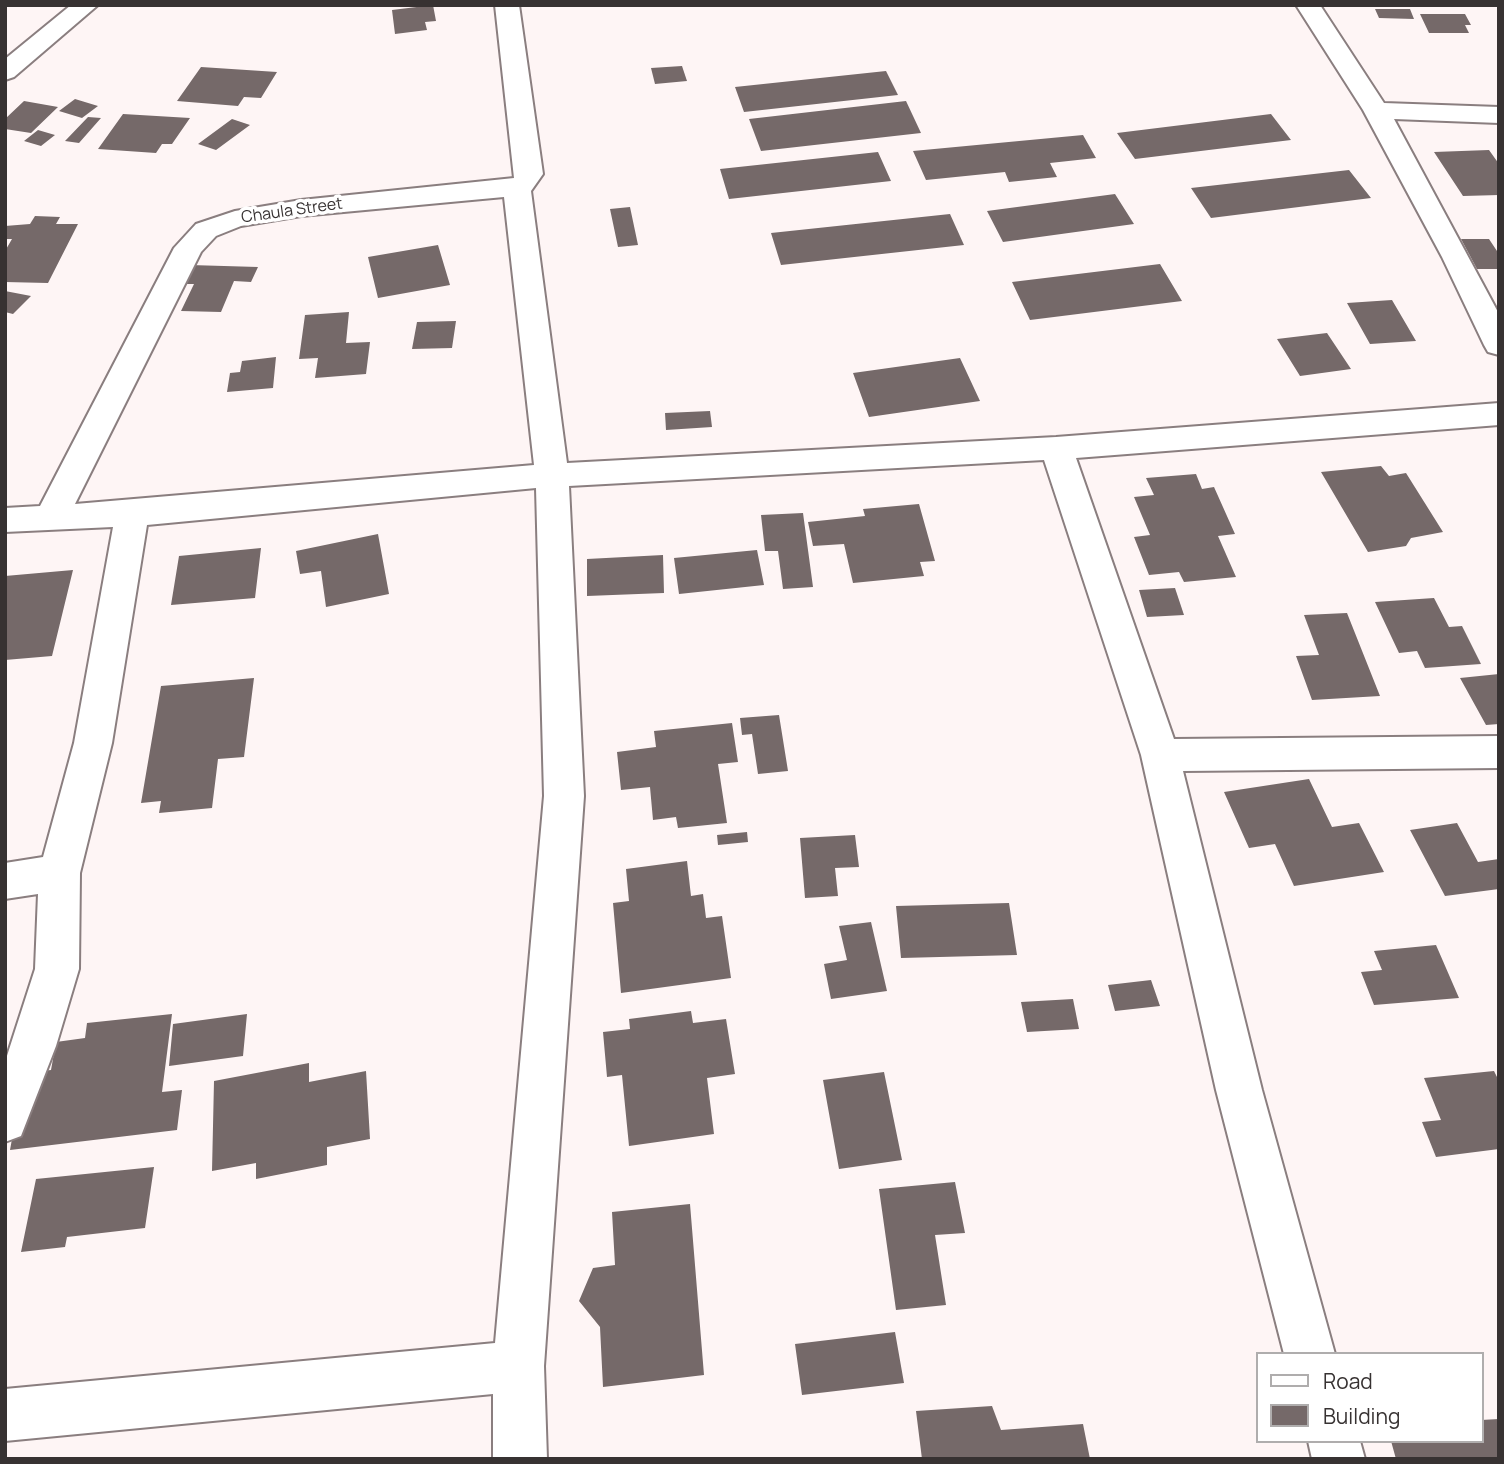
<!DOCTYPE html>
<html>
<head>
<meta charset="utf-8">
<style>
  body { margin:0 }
  #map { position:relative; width:1504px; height:1464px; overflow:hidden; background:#fef5f5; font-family:Manrope,sans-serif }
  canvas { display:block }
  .frame { position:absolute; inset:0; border:7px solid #373232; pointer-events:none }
  .legend { position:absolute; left:1256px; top:1352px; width:228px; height:91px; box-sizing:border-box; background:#fff; border:2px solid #afadad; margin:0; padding:9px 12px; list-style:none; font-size:21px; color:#373232 }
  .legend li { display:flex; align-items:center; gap:14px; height:35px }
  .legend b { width:35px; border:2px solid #afadad }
</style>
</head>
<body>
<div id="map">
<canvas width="1504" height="1464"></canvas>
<div class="frame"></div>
<ul class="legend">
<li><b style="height:9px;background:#fff"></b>Road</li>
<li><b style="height:19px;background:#756969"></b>Building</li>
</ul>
</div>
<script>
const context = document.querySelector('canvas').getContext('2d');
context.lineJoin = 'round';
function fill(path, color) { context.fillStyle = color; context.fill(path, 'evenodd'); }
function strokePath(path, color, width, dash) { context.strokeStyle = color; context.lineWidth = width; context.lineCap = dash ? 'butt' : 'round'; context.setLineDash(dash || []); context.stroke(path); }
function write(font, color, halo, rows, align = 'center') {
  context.font = font + ' Manrope,sans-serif'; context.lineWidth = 7; context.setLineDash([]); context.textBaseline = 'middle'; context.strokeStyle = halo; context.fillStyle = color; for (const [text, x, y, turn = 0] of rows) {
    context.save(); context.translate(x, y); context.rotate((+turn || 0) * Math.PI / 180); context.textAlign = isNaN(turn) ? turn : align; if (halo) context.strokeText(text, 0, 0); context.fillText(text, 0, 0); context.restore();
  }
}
const building = new Path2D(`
  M 433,5 L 436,21 L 425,22 L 427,30 L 395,34 L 392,10 Z
  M 1375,9 L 1410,9 L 1414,19 L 1379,18 Z
  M 1420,14 L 1465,14 L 1471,25 L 1465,25 L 1469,33 L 1429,33 Z
  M 682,66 L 687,81 L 655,84 L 651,68 Z
  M 201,67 L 277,72 L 261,98 L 244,97 L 238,106 L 177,101 Z
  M 886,71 L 898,95 L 744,112 L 735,87 Z
  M 75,99 L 98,106 L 82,118 L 59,111 Z
  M 24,101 L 58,107 L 31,133 L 5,129 L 5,119 Z
  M 906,101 L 921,133 L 761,151 L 749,119 Z
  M 123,114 L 190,118 L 172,144 L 162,144 L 156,153 L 98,149 Z
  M 1271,114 L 1291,140 L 1135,159 L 1117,133 Z
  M 88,117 L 101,118 L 79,143 L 65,141 Z
  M 232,119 L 250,125 L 216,150 L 198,144 Z
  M 38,130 L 55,135 L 41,146 L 24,141 Z
  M 1083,135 L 1096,158 L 1050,163 L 1057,177 L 1009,182 L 1005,172 L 926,180 L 913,151 Z
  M 1489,150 L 1499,164 L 1499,195 L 1463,196 L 1434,152 Z
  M 878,152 L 891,181 L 729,199 L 720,169 Z
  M 1349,170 L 1371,198 L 1211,218 L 1191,188 Z
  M 1115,194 L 1134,224 L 1003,242 L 987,211 Z
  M 630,207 L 638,245 L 618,247 L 610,209 Z
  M 950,214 L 964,245 L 781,265 L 771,233 Z
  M 35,216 L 60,217 L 56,224 L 78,224 L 48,283 L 5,282 L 5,251 L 12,239 L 5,239 L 5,226 L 30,224 Z
  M 1461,239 L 1489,239 L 1499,254 L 1499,269 L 1477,269 Z
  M 438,245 L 450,285 L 378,298 L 368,257 Z
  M 1160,264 L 1182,301 L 1030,320 L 1012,282 Z
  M 190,265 L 258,267 L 251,282 L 234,281 L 221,312 L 181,311 L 194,284 L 181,284 Z
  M 5,291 L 31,296 L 13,314 L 5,312 Z
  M 1392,300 L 1416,341 L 1370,344 L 1347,303 Z
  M 349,312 L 346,343 L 370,342 L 366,374 L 315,378 L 318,358 L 299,359 L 305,315 Z
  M 456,321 L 452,348 L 412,349 L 417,322 Z
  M 1327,333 L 1351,369 L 1300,376 L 1277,339 Z
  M 276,357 L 273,388 L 227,392 L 230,373 L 240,372 L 242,361 Z
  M 960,358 L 980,401 L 869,417 L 853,373 Z
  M 710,411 L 712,427 L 666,430 L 665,413 Z
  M 1381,466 L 1389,476 L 1406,473 L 1443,532 L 1411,538 L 1406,546 L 1368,552 L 1321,472 Z
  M 1196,474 L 1202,489 L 1214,487 L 1235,534 L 1218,536 L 1236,577 L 1184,582 L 1179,572 L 1149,575 L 1134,537 L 1150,535 L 1134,497 L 1154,495 L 1146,478 Z
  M 919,504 L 935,561 L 920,562 L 924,576 L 853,583 L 844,544 L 813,546 L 808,522 L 865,516 L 863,509 Z
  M 803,513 L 813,587 L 783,589 L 778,551 L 765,551 L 761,515 Z
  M 378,534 L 389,594 L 326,607 L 321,571 L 300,574 L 296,551 Z
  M 261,548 L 255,598 L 171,605 L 179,556 Z
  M 757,550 L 764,585 L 679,594 L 674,558 Z
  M 663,555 L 664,593 L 587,596 L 587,559 Z
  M 73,570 L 52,656 L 5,660 L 5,576 Z
  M 1175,588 L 1184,615 L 1147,617 L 1139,590 Z
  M 1434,598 L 1449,627 L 1462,626 L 1481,664 L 1425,668 L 1417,651 L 1399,653 L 1375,602 Z
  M 1347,613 L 1380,696 L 1312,700 L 1296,656 L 1319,655 L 1304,615 Z
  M 1499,674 L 1499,724 L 1486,725 L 1460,678 Z
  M 254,678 L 244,757 L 218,759 L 212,808 L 159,813 L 161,801 L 141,803 L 161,686 Z
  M 779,715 L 788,771 L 758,774 L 752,734 L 742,735 L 740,718 Z
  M 732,723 L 738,762 L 718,764 L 727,823 L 678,828 L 676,817 L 653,820 L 650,787 L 621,790 L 617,752 L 656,747 L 654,731 Z
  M 1309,779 L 1332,827 L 1359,823 L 1384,872 L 1294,886 L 1275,844 L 1249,848 L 1224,792 Z
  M 1457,823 L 1478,862 L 1499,859 L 1499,889 L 1445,896 L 1410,830 Z
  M 747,832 L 748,842 L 718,845 L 717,835 Z
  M 855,835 L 859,867 L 835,868 L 838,896 L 805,898 L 800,838 Z
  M 687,861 L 691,896 L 703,894 L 706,918 L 722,916 L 731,978 L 621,993 L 613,903 L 629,901 L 626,869 Z
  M 1009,903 L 1017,955 L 901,958 L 896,906 Z
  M 871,922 L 887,991 L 831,999 L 824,964 L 847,960 L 839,926 Z
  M 1436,945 L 1459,998 L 1374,1005 L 1361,972 L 1382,970 L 1374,951 Z
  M 1151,980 L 1160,1006 L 1115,1011 L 1108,985 Z
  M 1073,999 L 1079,1029 L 1027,1032 L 1021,1002 Z
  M 691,1011 L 693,1023 L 726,1019 L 735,1074 L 707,1078 L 714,1134 L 629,1146 L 622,1075 L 607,1077 L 603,1032 L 630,1029 L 629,1019 Z
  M 172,1014 L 162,1092 L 182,1090 L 177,1130 L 10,1150 L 24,1073 L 51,1070 L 56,1042 L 85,1038 L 87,1023 Z
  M 247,1014 L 243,1056 L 169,1066 L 173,1024 Z
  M 309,1063 L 309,1082 L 366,1071 L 370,1139 L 327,1147 L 327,1165 L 256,1179 L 256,1163 L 212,1171 L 214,1081 Z
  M 1494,1071 L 1499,1081 L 1499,1149 L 1436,1157 L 1422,1122 L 1441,1120 L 1424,1078 Z
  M 884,1072 L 902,1160 L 839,1169 L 823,1080 Z
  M 154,1167 L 145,1228 L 67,1237 L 65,1247 L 21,1252 L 36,1179 Z
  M 955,1182 L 965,1233 L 935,1235 L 946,1305 L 896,1310 L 879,1189 Z
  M 690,1204 L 704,1375 L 603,1387 L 600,1327 L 579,1301 L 593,1268 L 615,1265 L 612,1212 Z
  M 895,1332 L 904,1383 L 802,1395 L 795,1344 Z
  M 992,1406 L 1001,1430 L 1083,1424 L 1090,1459 L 922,1459 L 916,1411 Z
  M 1499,1419 L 1499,1459 L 1396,1459 L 1391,1441 L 1481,1441 L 1481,1420 Z`);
const minor = new Path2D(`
  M 71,5 L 98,5 L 14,77 L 5,80 L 5,59 Z
  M 495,5 L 519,5 L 543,174 L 531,191 L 567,463 L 1056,437 L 1499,403 L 1499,425 L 1076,458 L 1174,739 L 1499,736 L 1499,768 L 1183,771 L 1262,1090 L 1335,1354 L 1284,1354 L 1216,1090 L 1141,755 L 1044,460 L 569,486 L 584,796 L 544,1366 L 547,1459 L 493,1459 L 493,1394 L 5,1441 L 5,1389 L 495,1343 L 544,796 L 536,488 L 147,525 L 112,743 L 80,873 L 79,969 L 56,1046 L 21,1136 L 5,1142 L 5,1062 L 35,969 L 38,894 L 5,899 L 5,863 L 43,857 L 74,743 L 113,527 L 5,532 L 5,508 L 40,506 L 174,248 L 196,224 L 235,211 L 301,200 L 514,178 ZM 504,197 L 534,465 L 75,504 L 201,252 L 216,236 L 241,226 L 301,216 Z
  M 1296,5 L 1320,5 L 1384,103 L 1499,107 L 1499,123 L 1394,119 L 1499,314 L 1499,355 L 1488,352 L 1484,345 L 1442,257 L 1363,110 Z
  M 1308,1441 L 1360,1441 L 1365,1459 L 1312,1459 Z`);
const farStreetnames = [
  ["Chaula Street",292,211,-8]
];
fill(building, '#756969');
strokePath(minor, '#8a7e7f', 4);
fill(minor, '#fff');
write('16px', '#373232', '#fff', farStreetnames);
</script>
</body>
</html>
